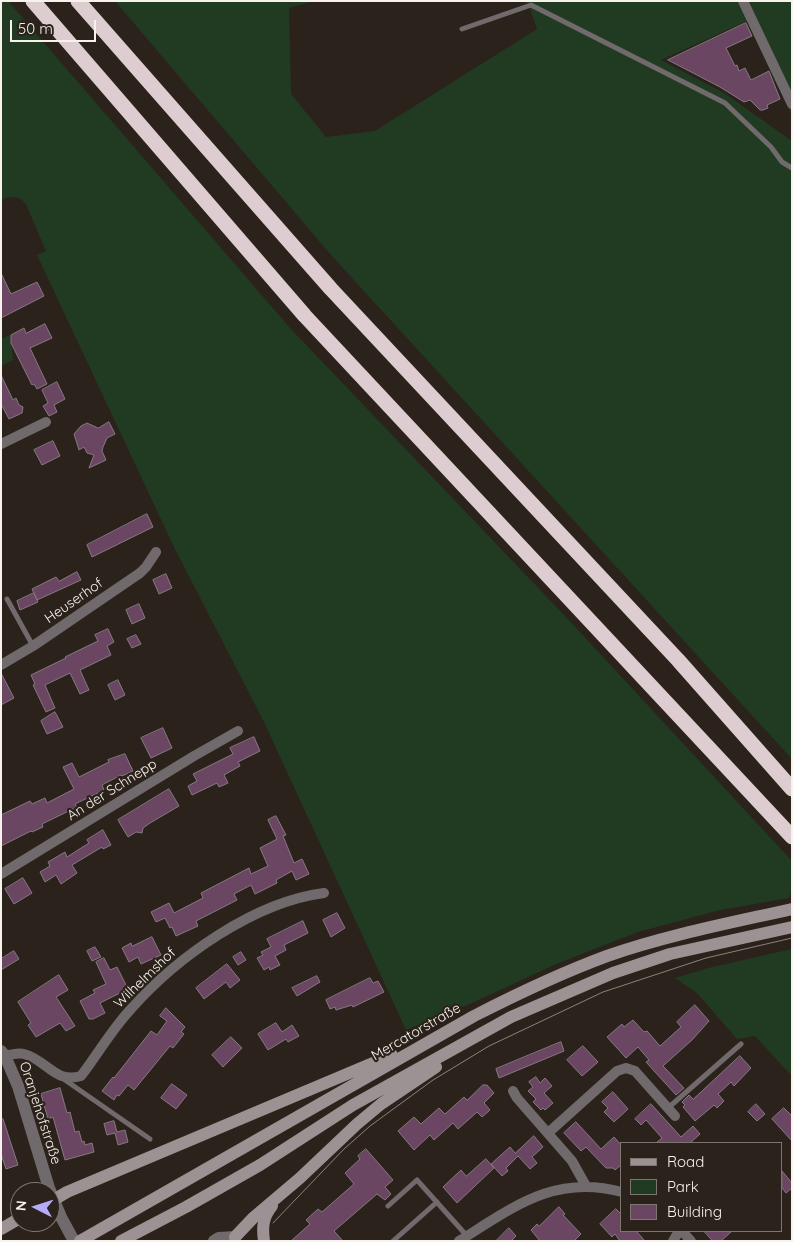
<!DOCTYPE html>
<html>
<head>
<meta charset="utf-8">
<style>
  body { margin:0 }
  #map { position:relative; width:793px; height:1242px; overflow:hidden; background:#2b231b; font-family:Quicksand,sans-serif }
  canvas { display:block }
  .frame { position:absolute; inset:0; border:2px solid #f8f2ed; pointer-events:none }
  .legend { position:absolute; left:620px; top:1142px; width:162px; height:90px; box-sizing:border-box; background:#2b231b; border:1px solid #7d766f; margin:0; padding:6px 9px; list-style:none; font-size:15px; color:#f8f2ed }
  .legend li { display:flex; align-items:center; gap:10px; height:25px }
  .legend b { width:25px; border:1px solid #7d766f }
  .north { position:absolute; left:10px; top:1182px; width:50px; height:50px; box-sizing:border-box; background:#2b231b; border:1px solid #7d766f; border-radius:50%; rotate:275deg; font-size:14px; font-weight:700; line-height:20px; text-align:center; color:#f8f2ed }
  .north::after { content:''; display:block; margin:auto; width:18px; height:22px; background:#b4acf9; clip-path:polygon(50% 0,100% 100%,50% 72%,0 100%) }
  .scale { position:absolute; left:10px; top:20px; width:86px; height:22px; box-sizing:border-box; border:2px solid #f8f2ed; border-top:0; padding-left:6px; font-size:15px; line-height:18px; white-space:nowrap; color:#f8f2ed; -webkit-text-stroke:4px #2b231b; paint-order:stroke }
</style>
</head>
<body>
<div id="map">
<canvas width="793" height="1242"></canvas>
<div class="frame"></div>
<ul class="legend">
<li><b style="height:6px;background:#9c9294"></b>Road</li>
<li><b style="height:14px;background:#213b22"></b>Park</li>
<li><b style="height:14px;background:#6b4662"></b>Building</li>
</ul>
<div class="north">N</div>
<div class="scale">50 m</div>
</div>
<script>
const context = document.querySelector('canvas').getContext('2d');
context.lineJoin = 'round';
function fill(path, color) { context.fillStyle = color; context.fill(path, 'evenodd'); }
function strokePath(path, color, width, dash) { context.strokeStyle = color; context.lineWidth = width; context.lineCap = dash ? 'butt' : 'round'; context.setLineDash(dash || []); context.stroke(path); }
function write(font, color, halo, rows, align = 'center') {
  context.font = font + ' Quicksand,sans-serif'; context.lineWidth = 4.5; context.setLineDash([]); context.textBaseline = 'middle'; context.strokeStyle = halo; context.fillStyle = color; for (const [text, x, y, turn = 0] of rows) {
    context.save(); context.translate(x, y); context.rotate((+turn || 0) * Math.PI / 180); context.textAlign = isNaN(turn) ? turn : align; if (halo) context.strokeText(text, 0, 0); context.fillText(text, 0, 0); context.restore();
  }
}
const green = new Path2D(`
  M 1,1 L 8,1 L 290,328 L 565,616 L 792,861 L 792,890 L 789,898 L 720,910 L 638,932 L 556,964 L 472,1003 L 406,1030 L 264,722 L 174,547 L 37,255 L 46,251 L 26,204 C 19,195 11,196 1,200 Z
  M 115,1 L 314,1 L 289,8 L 291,94 L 326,137 L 375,131 L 537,29 L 528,3 L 521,1 L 792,1 L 792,116 L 747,21 L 661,60 L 724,93 L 792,141 L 792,759 L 332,256 Z
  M 10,335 L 13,360 L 1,366 L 1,339 Z
  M 792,949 L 792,1076 L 755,1036 L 737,1039 L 697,993 L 675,978 L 708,968 Z`);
const building = new Path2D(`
  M 746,23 L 752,36 L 726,48 L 735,66 L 737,65 L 739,71 L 745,68 L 751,80 L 769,71 L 780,99 L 767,105 L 768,108 L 763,110 L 760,110 L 750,100 L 744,102 L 720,87 L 668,60 Z
  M 1,273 L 11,294 L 37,282 L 44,296 L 1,318 Z
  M 45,324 L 52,338 L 30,348 L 47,384 L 37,389 L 34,384 L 32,385 L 11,343 L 11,335 L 24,328 L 26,333 Z
  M 1,375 L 13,400 L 16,398 L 19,405 L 23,407 L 22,413 L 9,419 L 1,404 Z
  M 57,382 L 65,399 L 54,405 L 57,412 L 49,416 L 43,406 L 48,403 L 42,390 Z
  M 109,422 L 115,434 L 107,438 L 103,447 L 102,451 L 106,460 L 89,468 L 94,455 L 87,453 L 84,447 L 79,450 L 74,434 L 81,426 L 87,423 L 98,428 Z
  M 53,441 L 60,456 L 42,465 L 34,450 Z
  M 147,514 L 153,527 L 92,557 L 87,545 Z
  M 77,572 L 81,580 L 37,600 L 32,589 L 56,577 L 59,581 Z
  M 166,574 L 172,588 L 159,594 L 153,580 Z
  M 34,593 L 38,602 L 20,610 L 17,601 Z
  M 139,604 L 145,618 L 132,624 L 126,610 Z
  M 108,629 L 114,642 L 107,646 L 111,655 L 80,670 L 89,690 L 80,694 L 70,673 L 45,685 L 55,708 L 46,712 L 33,685 L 35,684 L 31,675 L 66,658 L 65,657 L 98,641 L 95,635 Z
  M 136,635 L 141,644 L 132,648 L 127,639 Z
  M 1,673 L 14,698 L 1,705 Z
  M 118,680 L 125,695 L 115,700 L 108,685 Z
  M 55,712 L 63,727 L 47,734 L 41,721 Z
  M 163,728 L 172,748 L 151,758 L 141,738 Z
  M 254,737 L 260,751 L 238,762 L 240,766 L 224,775 L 228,783 L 219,787 L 217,783 L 192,795 L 188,786 L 197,781 L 193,774 L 233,754 L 230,748 Z
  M 125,754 L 133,771 L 122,776 L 121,775 L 102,785 L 104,790 L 75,804 L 77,807 L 42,824 L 43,827 L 32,832 L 31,831 L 1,846 L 1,815 L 30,801 L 32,804 L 45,798 L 47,803 L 74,789 L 63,767 L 72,763 L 79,777 L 109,762 L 108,760 Z
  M 169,789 L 179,806 L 150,823 L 143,828 L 142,833 L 136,832 L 128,837 L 118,820 Z
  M 276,816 L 286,835 L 283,836 L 294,863 L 302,859 L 309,874 L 296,880 L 292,871 L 276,880 L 277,883 L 255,894 L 251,885 L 234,894 L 237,900 L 196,921 L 198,926 L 176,936 L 172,927 L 170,928 L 165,918 L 156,922 L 151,912 L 169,903 L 174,913 L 203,898 L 201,893 L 249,868 L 251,874 L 268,866 L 260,848 L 277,839 L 268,820 Z
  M 103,830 L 111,845 L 103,849 L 102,847 L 72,865 L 77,873 L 61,884 L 56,875 L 45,882 L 40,872 L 50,866 L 48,862 L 65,852 L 67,857 L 89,843 L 87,840 Z
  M 23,878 L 32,893 L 14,904 L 5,889 Z
  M 337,913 L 345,928 L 331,937 L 323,920 Z
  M 303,921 L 308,933 L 284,945 L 286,950 L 275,956 L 280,965 L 270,970 L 269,967 L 264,970 L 257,958 L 263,955 L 261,952 L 271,947 L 267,939 Z
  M 152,937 L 161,955 L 141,964 L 138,957 L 129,962 L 122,948 L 131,943 L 132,946 Z
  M 95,947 L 101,957 L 92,961 L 87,951 Z
  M 14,951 L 19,959 L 1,970 L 1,959 Z
  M 241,952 L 246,960 L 238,965 L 233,957 Z
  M 104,958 L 110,970 L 117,967 L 128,989 L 100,1003 L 105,1013 L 93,1019 L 89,1019 L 80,1001 L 95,993 L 93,990 L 106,984 L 96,962 Z
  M 227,964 L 240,980 L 230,988 L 226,982 L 204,999 L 196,988 Z
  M 59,975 L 68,990 L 56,997 L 75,1026 L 66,1031 L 60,1023 L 36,1037 L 28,1025 L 31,1023 L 18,1002 Z
  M 317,976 L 320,982 L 297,996 L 292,988 Z
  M 370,978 L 373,983 L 378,981 L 384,992 L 353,1007 L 352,1005 L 336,1010 L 335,1007 L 330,1009 L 326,1000 Z
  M 695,1005 L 709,1021 L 692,1040 L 663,1066 L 684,1088 L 676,1095 L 646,1062 L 649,1060 L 638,1047 L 626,1058 L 607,1037 L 622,1024 L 624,1027 L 633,1020 L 644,1032 L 647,1031 L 660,1046 L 681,1027 L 677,1022 Z
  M 166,1008 L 185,1027 L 181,1032 L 184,1034 L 173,1048 L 170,1046 L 134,1090 L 128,1085 L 119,1096 L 117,1095 L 114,1100 L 102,1091 L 113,1077 L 114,1078 L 151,1031 L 157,1035 L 167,1021 L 160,1016 Z
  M 276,1023 L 282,1032 L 292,1025 L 299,1036 L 288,1042 L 286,1039 L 268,1050 L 258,1034 Z
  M 231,1037 L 242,1048 L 223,1067 L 212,1055 Z
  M 561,1042 L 564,1051 L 499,1078 L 496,1069 Z
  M 583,1046 L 598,1062 L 582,1076 L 567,1060 Z
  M 740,1056 L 751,1068 L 734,1086 L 731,1082 L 718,1094 L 724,1101 L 717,1108 L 714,1105 L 695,1121 L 683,1107 L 685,1105 L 682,1102 L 689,1095 L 693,1099 Z
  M 536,1077 L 540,1083 L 545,1078 L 552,1086 L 544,1093 L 553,1103 L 545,1110 L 543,1108 L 541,1110 L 533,1102 L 536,1099 L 528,1091 L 533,1087 L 529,1082 Z
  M 172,1084 L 187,1095 L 176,1109 L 161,1098 Z
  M 483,1085 L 487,1085 L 494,1093 L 484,1103 L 490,1110 L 482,1117 L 477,1112 L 458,1129 L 453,1123 L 434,1140 L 430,1135 L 414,1150 L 398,1131 L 414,1117 L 421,1124 L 439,1108 L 445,1114 L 464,1097 L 467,1100 Z
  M 60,1088 L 67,1113 L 70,1112 L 75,1132 L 79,1131 L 82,1142 L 84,1141 L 85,1145 L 92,1143 L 94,1152 L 65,1160 L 53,1117 L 48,1119 L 41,1094 Z
  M 613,1092 L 628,1109 L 614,1122 L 604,1112 L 608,1108 L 602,1102 Z
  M 651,1104 L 681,1137 L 693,1126 L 700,1134 L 690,1143 L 656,1143 L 662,1138 L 646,1120 L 641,1125 L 635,1119 Z
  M 756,1104 L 765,1114 L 757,1121 L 748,1112 Z
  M 784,1108 L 792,1116 L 792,1141 L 772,1119 Z
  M 3,1119 L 18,1165 L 6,1169 L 1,1154 L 1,1120 Z
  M 114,1121 L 117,1132 L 125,1130 L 128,1142 L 118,1145 L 115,1133 L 107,1135 L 104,1124 Z
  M 576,1122 L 601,1149 L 614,1137 L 622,1146 L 622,1164 L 615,1170 L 613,1168 L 606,1168 L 586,1147 L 581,1151 L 564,1133 Z
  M 534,1136 L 543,1147 L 532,1157 L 537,1163 L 530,1169 L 518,1156 L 506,1168 L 508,1171 L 502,1176 L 491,1164 L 510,1147 L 515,1153 Z
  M 366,1149 L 393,1180 L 385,1187 L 391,1194 L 385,1200 L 377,1194 L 334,1231 L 343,1241 L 291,1241 L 310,1224 L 306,1220 L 318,1209 L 322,1212 L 354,1184 L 345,1173 L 360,1159 L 358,1156 Z
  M 486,1159 L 494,1168 L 457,1203 L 443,1187 L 461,1170 L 466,1176 Z
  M 782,1171 L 792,1183 L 792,1188 L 786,1193 L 782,1188 Z
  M 559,1207 L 565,1214 L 563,1215 L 581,1234 L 574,1241 L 540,1241 L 531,1230 L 537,1224 L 539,1226 Z
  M 616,1209 L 622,1215 L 622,1231 L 636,1231 L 645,1241 L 620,1241 L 615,1234 L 612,1237 L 600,1224 Z
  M 509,1228 L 516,1236 L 511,1241 L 496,1241 Z
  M 704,1231 L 732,1231 L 721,1241 L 713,1241 Z`);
const service = new Path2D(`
  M 462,29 L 531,5 L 725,103 L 771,147 L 782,162 L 792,168
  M 7,599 L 33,646
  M 65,1080 L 150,1139
  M 668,1108 L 741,1044
  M 388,1206 L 417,1180 L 467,1236
  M 393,1241 L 437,1202`);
const minor = new Path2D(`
  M 743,1 L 792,104
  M 1,444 L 46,422
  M 1,665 L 33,646 L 140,573 L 146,567 L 156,552
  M 1,874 L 194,756 L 238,731
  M 1,1057 C 9,1055 17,1052 24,1054 C 47,1060 55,1084 81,1076 C 98,1054 112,1029 131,1009 C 177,957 254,902 324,893
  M 513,1091 L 517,1098 L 572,1161 L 586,1186
  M 548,1133 L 617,1071 L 626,1068 L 635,1071 L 675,1116
  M 682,1231 L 691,1241
  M 459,1241 C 514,1207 554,1174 622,1192
  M 673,1241 L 679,1231`);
const tertiary = new Path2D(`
  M 1,1051 L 5,1056 L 18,1086 L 49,1188 L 61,1217 L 74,1241
  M 214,1241 L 219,1238 L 235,1237`);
const secondary = new Path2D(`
  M 50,1202 L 67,1192 L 392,1055
  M 1,1229 L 20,1218
  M 235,1237 L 254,1217 L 300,1178 L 357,1124 L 381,1104 L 436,1067
  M 80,1241 L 474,1016 C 517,994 561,973 607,956 C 667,935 730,923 792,909
  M 121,1241 L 186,1207 L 260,1165 L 353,1105 L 511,1017 L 613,973 L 670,954 L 792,927
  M 264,1241 C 262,1227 263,1217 272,1206`);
const motorway = new Path2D(`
  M 33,1 L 305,316 L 792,837
  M 78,1 L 331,289 L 678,660 L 792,789`);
const tram = new Path2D(`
  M 273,1223 L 344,1149 L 370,1126 L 433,1080 L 489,1046 L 603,992 L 706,958 L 792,938`);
const streetNames = [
  ["Heuserhof",74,601,-35],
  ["An der Schnepp",112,790,-32],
  ["Wilhelmshof",145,978,-44],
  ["Mercatorstraße",416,1032,-30],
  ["Oranjehofstraße",40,1113,72]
];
fill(green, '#213b22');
fill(building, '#6b4662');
strokePath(building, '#847981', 1);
strokePath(service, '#716a6c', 5);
strokePath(minor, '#716a6c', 10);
strokePath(tertiary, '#716a6c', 12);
strokePath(secondary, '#9c9294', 12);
strokePath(motorway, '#ddcdd0', 15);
strokePath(tram, '#8a837c', 1);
write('14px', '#f8f2ed', '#2b231b', streetNames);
</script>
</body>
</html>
